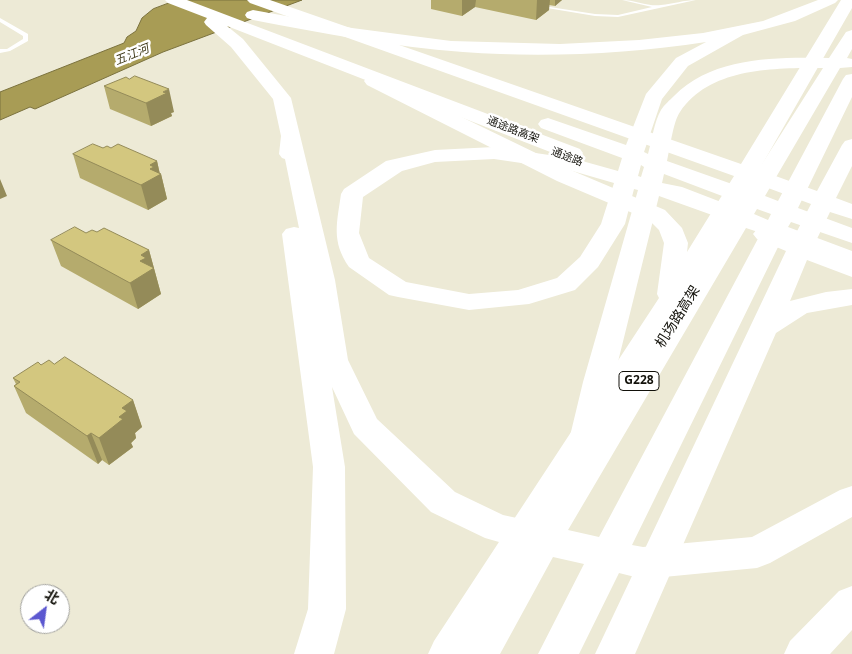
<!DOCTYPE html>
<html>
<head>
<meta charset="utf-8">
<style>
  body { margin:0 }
  #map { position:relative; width:852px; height:654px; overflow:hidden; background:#edead6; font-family:"Noto Sans","Noto Sans SC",sans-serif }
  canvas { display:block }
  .north { position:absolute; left:20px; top:584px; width:50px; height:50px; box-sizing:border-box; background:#fff; border:1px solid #a0a09d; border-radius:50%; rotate:30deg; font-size:14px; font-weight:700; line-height:20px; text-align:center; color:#12110a }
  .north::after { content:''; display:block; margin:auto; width:18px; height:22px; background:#5c58d0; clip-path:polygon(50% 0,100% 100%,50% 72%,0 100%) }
</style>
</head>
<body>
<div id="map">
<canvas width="852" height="654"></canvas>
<div class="north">北</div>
</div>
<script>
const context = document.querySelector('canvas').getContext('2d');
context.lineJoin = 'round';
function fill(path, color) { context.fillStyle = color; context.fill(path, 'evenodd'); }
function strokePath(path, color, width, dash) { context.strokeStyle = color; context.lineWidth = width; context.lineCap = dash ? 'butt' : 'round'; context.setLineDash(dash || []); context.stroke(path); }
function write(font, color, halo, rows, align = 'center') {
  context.font = font + ' "Noto Sans","Noto Sans SC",sans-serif'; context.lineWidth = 5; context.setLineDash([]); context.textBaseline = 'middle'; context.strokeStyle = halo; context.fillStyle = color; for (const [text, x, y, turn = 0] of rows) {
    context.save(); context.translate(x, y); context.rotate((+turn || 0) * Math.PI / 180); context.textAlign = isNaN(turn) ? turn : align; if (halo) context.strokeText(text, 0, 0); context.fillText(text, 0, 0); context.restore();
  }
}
const water = new Path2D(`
  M 177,0 L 302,0 L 163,52 L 35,109 L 30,107 L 0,120 L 0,92 L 124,43 L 127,37 L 136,31 L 142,18 L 153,9 Z`);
const lane = new Path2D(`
  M 622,0 C 635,0 649,7 661,5 C 673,4 684,0 696,0 L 618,17 L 595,16 L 535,6 L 537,5 L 595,14 L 618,15 L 652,7 Z
  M 0,18 L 28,34 L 28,41 L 10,51 L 0,53 L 0,49 L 7,49 L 23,39 L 23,36 L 0,22 Z`);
const primary = new Path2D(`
  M 247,0 L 270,0 L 741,164 L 841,0 L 852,0 L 852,8 L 759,170 L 817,191 L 842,145 L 845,141 L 852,139 L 852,166 L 836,198 L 852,204 L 852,219 L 830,212 L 814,245 L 852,260 L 852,277 L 807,260 L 790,301 L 826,292 L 852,289 L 852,305 L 807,313 L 776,333 L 635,654 L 595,654 L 786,251 L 757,239 L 753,234 L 757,229 L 765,227 L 794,237 L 811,204 L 752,182 L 682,304 L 470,654 L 428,654 L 434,641 L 659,298 L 657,294 L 664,243 L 659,230 L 649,220 L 557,181 L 367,85 L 364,81 L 367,77 L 373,76 L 379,77 L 573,171 L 665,210 L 682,228 L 688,243 L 687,252 L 734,176 L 250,3 Z`);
const highway = new Path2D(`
  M 165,0 L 187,0 L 580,149 L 583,153 L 580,157 L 575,159 L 618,171 L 622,158 L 541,128 L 538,124 L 541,120 L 548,118 L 626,145 L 646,94 L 676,58 L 706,42 C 627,54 543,58 463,52 C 393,47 322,33 253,20 L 247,18 L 245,15 L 247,12 L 253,10 L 352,28 L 451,41 L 560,44 L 639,40 L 703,33 L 763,21 L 818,0 L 838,0 L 835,3 L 795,21 L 743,35 L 688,66 L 662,99 L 644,152 L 648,154 C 652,140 654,122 661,110 C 664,105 670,100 674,96 C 713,56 778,57 829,58 L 846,32 L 852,30 L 852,49 L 847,58 L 852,59 L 852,67 L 840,68 L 765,196 L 778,201 L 843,79 L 846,75 L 852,74 L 852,97 L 798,208 L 852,228 L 852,243 L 791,222 L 788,227 L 852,251 L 852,267 L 781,241 L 632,545 L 643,547 L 752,537 L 840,490 L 852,486 L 852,517 L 770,563 L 757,568 L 643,579 L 619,573 L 579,654 L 538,654 L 584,564 L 553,557 L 500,654 L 459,654 L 465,641 L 520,548 L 485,538 L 431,512 L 354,434 L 332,387 L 345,467 L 346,609 L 334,654 L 294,654 L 308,609 L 313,467 L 282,234 L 286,229 L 294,227 L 299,228 L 285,159 L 282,158 L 279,154 L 281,136 L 273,99 L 231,47 L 206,25 L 204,22 L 207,18 L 168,3 ZM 227,26 L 563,157 L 494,147 L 435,150 L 386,161 L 344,189 L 341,194 C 337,223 331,241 349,267 L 389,295 L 398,297 L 469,310 L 529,304 L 575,290 L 598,267 L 625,224 L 634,189 L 638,190 L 583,382 L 563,465 L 566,471 L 535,522 L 503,515 L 455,492 L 377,419 L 348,360 L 335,280 L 291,98 L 243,39 ZM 823,68 L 746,189 L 667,161 C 670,148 673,122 680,112 C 710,67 775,68 823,68 ZM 494,159 L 569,170 L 614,183 L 601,224 L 580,257 L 557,278 L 518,290 L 469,294 L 406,282 L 369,258 L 359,233 L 363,197 L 402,171 L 435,162 ZM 641,165 L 644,167 L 641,177 L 638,176 ZM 664,174 L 738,202 L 734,207 L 682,187 L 662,183 ZM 659,196 L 726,220 L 608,406 L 613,382 ZM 757,209 L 771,214 L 768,220 L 754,214 ZM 746,228 L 761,233 L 599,537 L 568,530 Z
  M 852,586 L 852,630 L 830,654 L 784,654 L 790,641 L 839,591 Z`);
const wall = new Path2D(`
  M 431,0 L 562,0 L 555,6 L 549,5 L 549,10 L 536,20 L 475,7 L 462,16 L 431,9 Z
  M 104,86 L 174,112 L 171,113 L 172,116 L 151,126 L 110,109 Z
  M 103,148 L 157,161 L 160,174 L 161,174 L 167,199 L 148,210 L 80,178 L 73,154 Z
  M 97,232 L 149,250 L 161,294 L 138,309 L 61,266 L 51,240 L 86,233 Z
  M 54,364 L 133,400 L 142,427 L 135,433 L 136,438 L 131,443 L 133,447 L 109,465 L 102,460 L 98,464 L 26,413 L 14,386 L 16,384 L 13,378 L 41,365 Z`);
const shadedWall = new Path2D(`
  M 462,0 L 476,0 L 475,7 L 462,16 Z
  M 537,0 L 550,0 L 549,10 L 536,20 Z
  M 555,0 L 562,0 L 555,6 Z
  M 169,89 L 174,112 L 171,113 L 172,116 L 151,126 L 146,103 L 163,92 Z
  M 157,161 L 160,175 L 161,174 L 167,199 L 148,210 L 141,185 L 150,169 L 150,165 Z
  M 0,179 L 7,196 L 0,199 Z
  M 149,250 L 161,294 L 138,309 L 130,283 L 140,261 L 141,255 Z
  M 133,400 L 142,427 L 135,433 L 136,438 L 131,443 L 133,447 L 109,465 L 99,438 L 119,417 L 122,408 Z
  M 91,433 L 102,460 L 98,464 L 87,436 Z`);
const building = new Path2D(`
  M 135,76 L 169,89 L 163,92 L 167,93 L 146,103 L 104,86 L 126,77 L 129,79 Z
  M 93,144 L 103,148 L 107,146 L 111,148 L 118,144 L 157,161 L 150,165 L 154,167 L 150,169 L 161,174 L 141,185 L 73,154 Z
  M 75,227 L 86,233 L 92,230 L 97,232 L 104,228 L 149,250 L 141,255 L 146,258 L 140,261 L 154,268 L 130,283 L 51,240 Z
  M 65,357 L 133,400 L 122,408 L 127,411 L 119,417 L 123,419 L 99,438 L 91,433 L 87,436 L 14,386 L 20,382 L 13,378 L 38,362 L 41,365 L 49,360 L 54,364 Z`);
const farStreetnames = [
  ["通途路高架",513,130,21],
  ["通途路",567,157,21]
];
const farWaternames = [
  ["五江河",132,55,-22]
];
const shields = [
  [639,381,40]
];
const shieldNames = [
  ["G228",639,381]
];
const streetNames = [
  ["机场路高架",678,317,-58]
];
fill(water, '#a89c55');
strokePath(water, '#7b723e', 1);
fill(lane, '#fff');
fill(primary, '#fff');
fill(highway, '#fff');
fill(wall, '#b5ab6d');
fill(shadedWall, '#948b59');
fill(building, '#d3c77f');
strokePath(building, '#948b59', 1);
write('11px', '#12110a', '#fff', farStreetnames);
write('italic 12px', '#3d3717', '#fff', farWaternames);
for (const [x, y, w] of shields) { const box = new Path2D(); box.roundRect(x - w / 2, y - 9.5, w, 19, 4); context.fillStyle = '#fff'; context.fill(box); strokePath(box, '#12110a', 1); }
write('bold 12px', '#12110a', null, shieldNames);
write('14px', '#12110a', '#fff', streetNames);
</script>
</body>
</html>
